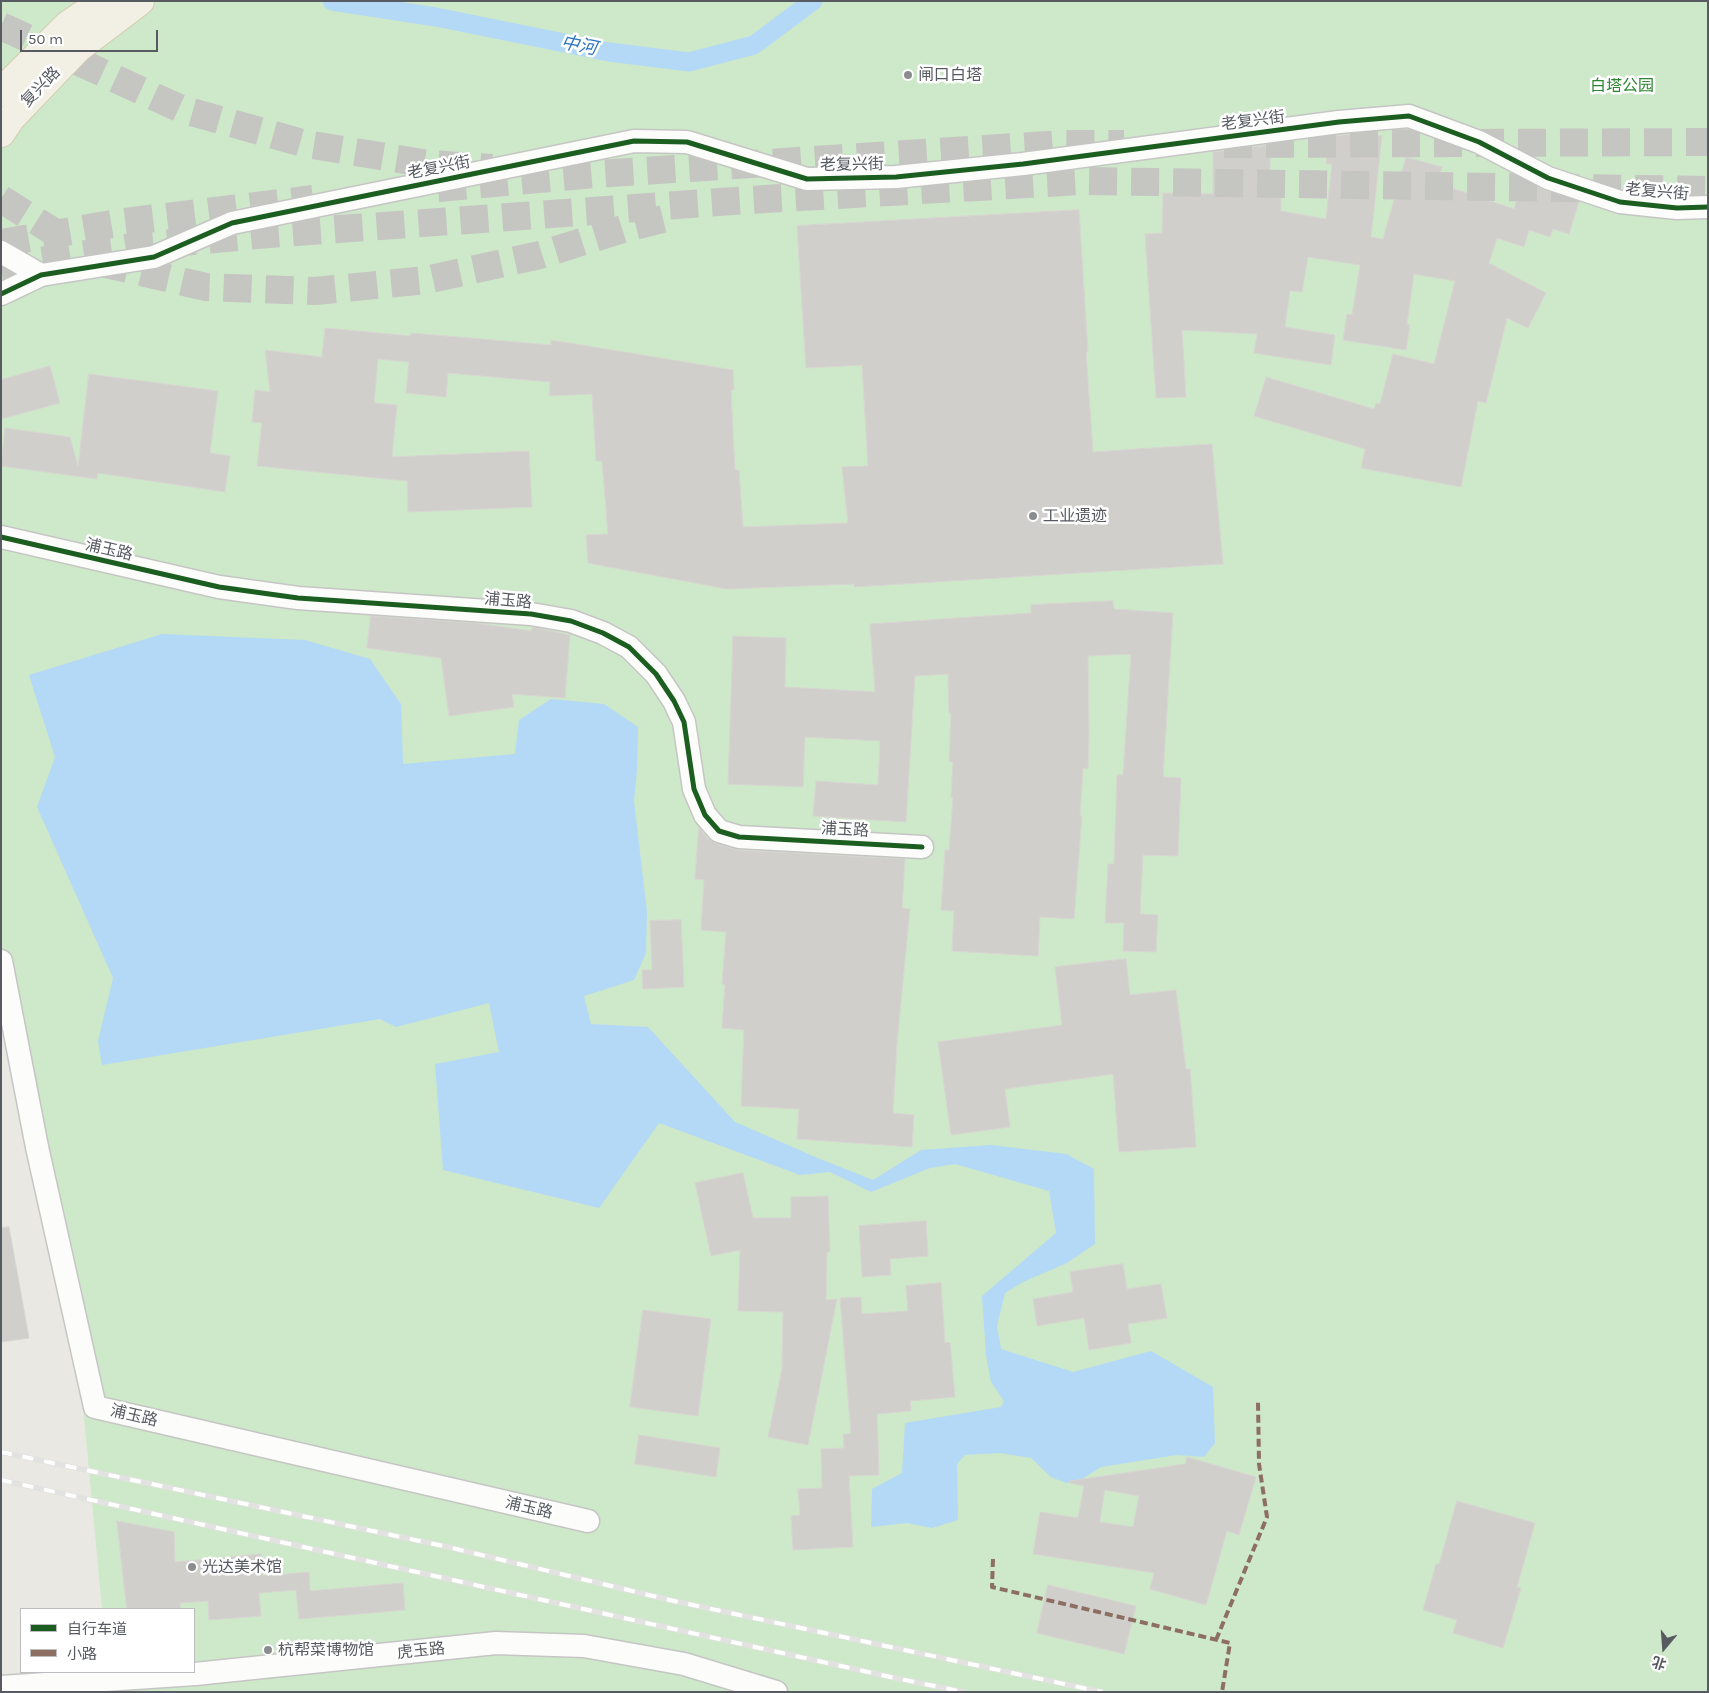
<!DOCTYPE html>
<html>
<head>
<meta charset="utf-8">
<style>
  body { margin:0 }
  #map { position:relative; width:1709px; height:1693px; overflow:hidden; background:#eae8e2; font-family:Karla,"Noto Sans SC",sans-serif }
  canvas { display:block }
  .frame { position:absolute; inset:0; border:2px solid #575b61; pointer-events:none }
  .legend { position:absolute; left:20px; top:1608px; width:175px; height:65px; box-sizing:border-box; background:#fff; border:1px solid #bcbdc0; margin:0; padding:6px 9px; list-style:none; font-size:15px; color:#575b61 }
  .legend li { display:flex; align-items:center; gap:10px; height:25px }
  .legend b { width:25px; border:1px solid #bcbdc0 }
  .north { position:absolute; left:1639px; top:1623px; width:50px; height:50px; -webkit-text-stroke:4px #fff; paint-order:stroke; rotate:198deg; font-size:14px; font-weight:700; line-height:20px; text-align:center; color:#575b61 }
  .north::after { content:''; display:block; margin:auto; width:18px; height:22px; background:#575b61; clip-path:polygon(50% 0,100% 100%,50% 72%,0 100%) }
  .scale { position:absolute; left:20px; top:30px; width:138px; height:22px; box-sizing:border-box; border:2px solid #575b61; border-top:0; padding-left:6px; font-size:15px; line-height:18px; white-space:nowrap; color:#575b61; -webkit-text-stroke:4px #fff; paint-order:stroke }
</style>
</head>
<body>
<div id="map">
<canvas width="1709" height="1693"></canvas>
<div class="frame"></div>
<ul class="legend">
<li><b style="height:6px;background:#1b5e20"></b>自行车道</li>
<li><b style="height:6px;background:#8d6e63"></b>小路</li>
</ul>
<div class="north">北</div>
<div class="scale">50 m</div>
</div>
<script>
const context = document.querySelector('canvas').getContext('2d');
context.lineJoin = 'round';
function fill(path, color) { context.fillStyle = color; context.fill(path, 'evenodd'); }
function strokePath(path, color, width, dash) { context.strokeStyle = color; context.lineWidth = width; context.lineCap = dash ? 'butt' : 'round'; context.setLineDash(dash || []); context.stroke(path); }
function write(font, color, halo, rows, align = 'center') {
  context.font = font + ' Karla,"Noto Sans SC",sans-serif'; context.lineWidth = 5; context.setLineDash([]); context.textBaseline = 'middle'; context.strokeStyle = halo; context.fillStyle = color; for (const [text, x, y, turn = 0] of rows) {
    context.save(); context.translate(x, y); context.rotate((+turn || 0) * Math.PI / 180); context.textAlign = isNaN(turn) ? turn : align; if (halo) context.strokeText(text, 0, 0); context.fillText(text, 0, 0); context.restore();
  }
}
const green = new Path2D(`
  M 1,1 L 1708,1 L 1708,1692 L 110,1692 L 108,1672 L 194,1672 L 194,1609 L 102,1609 L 77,1342 L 1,967 Z`);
const water = new Path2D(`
  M 162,634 L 305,640 L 370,659 L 401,704 L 403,764 L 515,754 L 519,720 L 551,699 L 604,704 L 638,727 L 637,770 L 634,801 L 647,912 L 646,953 L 634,980 L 584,996 L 591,1024 L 648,1027 L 735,1122 L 820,1159 L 873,1180 L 921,1150 L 991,1145 L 1066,1154 L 1094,1169 L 1095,1244 L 1067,1263 L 1023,1282 L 1005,1293 L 997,1326 L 1001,1349 L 1073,1372 L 1151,1351 L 1213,1387 L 1215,1443 L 1204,1457 L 1177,1455 L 1101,1467 L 1079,1481 L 1066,1483 L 1051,1477 L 1031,1458 L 1000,1453 L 965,1455 L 957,1464 L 958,1520 L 932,1528 L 907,1523 L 871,1527 L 872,1489 L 902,1473 L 905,1423 L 1001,1407 L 1004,1401 L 991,1382 L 986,1355 L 982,1296 L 1056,1233 L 1049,1191 L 955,1164 L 930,1168 L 871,1192 L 830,1172 L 800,1175 L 659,1123 L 599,1208 L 443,1170 L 435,1064 L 499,1052 L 489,1003 L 396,1027 L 380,1019 L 102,1065 L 98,1041 L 113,978 L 37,807 L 55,757 L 29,675 Z`);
const canal = new Path2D(`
  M 332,1 L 436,17 L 609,52 L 689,62 L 754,45 L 813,1`);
const building = new Path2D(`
  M 1361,133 L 1382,136 L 1371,237 L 1383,239 L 1406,157 L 1442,167 L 1437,183 L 1514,209 L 1523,180 L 1544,190 L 1579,202 L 1569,234 L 1553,229 L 1550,237 L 1529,230 L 1524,247 L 1497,238 L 1489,263 L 1546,293 L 1528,328 L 1507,318 L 1486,403 L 1478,401 L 1461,487 L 1361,468 L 1365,449 L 1254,416 L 1266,377 L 1374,409 L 1376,403 L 1380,404 L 1393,354 L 1434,364 L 1455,281 L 1414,274 L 1407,324 L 1410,325 L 1406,350 L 1343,340 L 1347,314 L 1352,315 L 1360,265 L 1308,257 L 1302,292 L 1290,291 L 1285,327 L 1335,335 L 1331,365 L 1254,353 L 1257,334 L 1182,330 L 1186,397 L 1156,398 L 1145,234 L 1162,233 L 1163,193 L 1213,194 L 1213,152 L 1270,145 L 1270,194 L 1281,195 L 1281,211 L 1326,219 L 1332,164 L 1326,164 L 1329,137 Z
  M 1079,210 L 1088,352 L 1086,352 L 1093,452 L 1212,444 L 1223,564 L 854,587 L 854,584 L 727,589 L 588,563 L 586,535 L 608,534 L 602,461 L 596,461 L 592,394 L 549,396 L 550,382 L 448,373 L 446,397 L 406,393 L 409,362 L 378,359 L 374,403 L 397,405 L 392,457 L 529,451 L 532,507 L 408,512 L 407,481 L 257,466 L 262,423 L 252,422 L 255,390 L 270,392 L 265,350 L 322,357 L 325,328 L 411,336 L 411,333 L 551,345 L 551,340 L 733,370 L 734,390 L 731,390 L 735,470 L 739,470 L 743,527 L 848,523 L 842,467 L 868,466 L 862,365 L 806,368 L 797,226 Z
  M 50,366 L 60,403 L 1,419 L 1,380 Z
  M 89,374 L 218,391 L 210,453 L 230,456 L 225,492 L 98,473 L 97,479 L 1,466 L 5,428 L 70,437 L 78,466 Z
  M 1113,601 L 1114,609 L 1173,613 L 1163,777 L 1181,778 L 1178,856 L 1143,855 L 1140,914 L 1158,915 L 1156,952 L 1123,951 L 1124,923 L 1105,923 L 1108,864 L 1114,864 L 1117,775 L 1123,775 L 1131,654 L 1088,656 L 1089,734 L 1088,769 L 1083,768 L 1080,816 L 1082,816 L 1074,919 L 1040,917 L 1038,956 L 952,951 L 954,911 L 941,910 L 945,850 L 949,850 L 953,798 L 951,797 L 953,762 L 949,762 L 951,713 L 949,713 L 948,674 L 915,676 L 906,822 L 813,816 L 816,781 L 878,785 L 880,741 L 805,737 L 803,787 L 728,784 L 733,636 L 786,638 L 785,687 L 875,692 L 870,624 L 1031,613 L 1031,605 Z
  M 371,616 L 476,623 L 531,631 L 532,627 L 570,635 L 565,698 L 512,694 L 514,707 L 449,716 L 441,658 L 367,648 Z
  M 699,828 L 709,840 L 715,843 L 738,850 L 905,859 L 902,908 L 910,909 L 897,1043 L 893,1113 L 914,1115 L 912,1147 L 797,1139 L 799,1109 L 741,1106 L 744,1030 L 722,1028 L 725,985 L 722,984 L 726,932 L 701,930 L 704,880 L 695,879 Z
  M 681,920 L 684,987 L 643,989 L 642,970 L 652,970 L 650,921 Z
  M 1126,959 L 1130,995 L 1176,990 L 1186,1069 L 1190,1069 L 1196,1147 L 1119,1152 L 1113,1074 L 1005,1089 L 1010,1127 L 951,1135 L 938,1042 L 1062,1025 L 1055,967 Z
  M 743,1173 L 753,1218 L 791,1218 L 791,1197 L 828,1196 L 830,1252 L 827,1252 L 826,1300 L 837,1299 L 808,1445 L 768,1437 L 782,1369 L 783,1312 L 738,1311 L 740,1250 L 711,1256 L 695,1183 Z
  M 926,1221 L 928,1256 L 890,1259 L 891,1275 L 862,1277 L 859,1226 Z
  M 9,1227 L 29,1338 L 1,1342 L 1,1228 Z
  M 1123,1264 L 1127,1289 L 1161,1284 L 1167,1318 L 1128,1324 L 1131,1343 L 1089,1350 L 1084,1318 L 1037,1326 L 1033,1299 L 1073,1292 L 1070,1272 Z
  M 941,1283 L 945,1343 L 950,1342 L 955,1397 L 910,1401 L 911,1411 L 877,1414 L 879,1475 L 849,1476 L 853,1547 L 793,1550 L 791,1516 L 800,1515 L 798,1489 L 822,1488 L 821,1449 L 844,1448 L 843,1434 L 851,1434 L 840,1298 L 861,1297 L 862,1314 L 908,1311 L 906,1286 Z
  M 643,1310 L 711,1319 L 698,1416 L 630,1407 Z
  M 639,1435 L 720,1448 L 716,1477 L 635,1464 Z
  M 1187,1457 L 1256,1477 L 1239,1535 L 1227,1531 L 1206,1605 L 1150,1589 L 1154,1573 L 1033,1554 L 1040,1512 L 1078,1518 L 1084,1486 L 1070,1483 L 1070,1481 L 1185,1464 ZM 1105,1490 L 1139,1496 L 1133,1527 L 1100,1522 Z
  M 1457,1501 L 1535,1523 L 1517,1587 L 1521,1588 L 1503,1648 L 1453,1633 L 1457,1620 L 1423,1610 L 1436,1564 L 1439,1564 Z
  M 117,1521 L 174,1532 L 175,1562 L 261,1554 L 263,1576 L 309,1572 L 310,1591 L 403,1583 L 405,1610 L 299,1619 L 296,1590 L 259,1593 L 261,1616 L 209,1620 L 208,1601 L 180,1603 L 181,1609 L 127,1609 Z
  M 1048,1585 L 1136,1606 L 1124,1654 L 1037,1633 Z`);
const highwayTunnel = new Path2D(`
  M 1,26 L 181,109 L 306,144 L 429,164 L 492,168
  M 1224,144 L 1708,142
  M 438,188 L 596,174 L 1062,144 L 1124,144
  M 1,199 L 62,237
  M 1,243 L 124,222 L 313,199
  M 101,261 L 106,264 L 206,287 L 315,291 L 426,280 L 540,255 L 626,228 L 663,219
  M 1,267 L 139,246 L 269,234 L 748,200 L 1082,181 L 1708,190`);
const minor = new Path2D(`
  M 1,252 L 41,275
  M 1,294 L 41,275 L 154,257 L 232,223 L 634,141 L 687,142 L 807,179 L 896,177 L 1023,164 L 1339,122 L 1409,116 L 1479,142 L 1548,178 L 1620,202 L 1677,208 L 1708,207
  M 1,537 L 219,587 L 298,598 L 531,614 L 571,621 L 603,633 L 629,647 L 656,674 L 674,701 L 684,722 L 694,789 L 705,815 L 719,831 L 739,837 L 922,847
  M 1,961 L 37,1147 L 95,1407 L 588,1521
  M 1,1687 L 195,1674 L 496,1643 L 584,1646 L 684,1664 L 776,1692`);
const major = new Path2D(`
  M 1,92 L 68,25 L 103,1
  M 1,133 L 11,118 L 78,48 L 140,1`);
const rail = new Path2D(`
  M 1,1452 L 448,1547 L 674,1601 L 1102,1692
  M 1,1480 L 895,1678 L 964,1692`);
const quiet = new Path2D(`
  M 993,1559 L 992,1587 L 1230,1643 L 1222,1692
  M 1216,1640 L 1267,1517 L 1259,1464 L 1258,1402`);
const cycleway = new Path2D(`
  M 1,294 L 41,275 L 154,257 L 232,223 L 634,141 L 687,142 L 807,179 L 896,177 L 1023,164 L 1339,122 L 1409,116 L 1479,142 L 1548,178 L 1620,202 L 1677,208 L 1708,207
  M 1,537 L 219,587 L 298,598 L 531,614 L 571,621 L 603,633 L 629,647 L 656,674 L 674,701 L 684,722 L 694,789 L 705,815 L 719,831 L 739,837 L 922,847`);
const markers = [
  [908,75,5,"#8a8c8e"],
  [1033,516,5,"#8a8c8e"],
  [192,1567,5,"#8a8c8e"],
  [268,1650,5,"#8a8c8e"]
];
const poiNames = [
  ["闸口白塔",918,75],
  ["工业遗迹",1043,516],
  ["光达美术馆",202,1567],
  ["杭帮菜博物馆",278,1650]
];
const parkNames = [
  ["白塔公园",1622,86]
];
const streetNames = [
  ["复兴路",41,87,-46],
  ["老复兴街",1253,121,-7],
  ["老复兴街",852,165,-1],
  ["老复兴街",439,168,-11],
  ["老复兴街",1657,192,5],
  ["浦玉路",109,550,13],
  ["浦玉路",508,601,5],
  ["浦玉路",845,830,3],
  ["浦玉路",134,1416,13],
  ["浦玉路",529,1508,13],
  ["虎玉路",421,1651,-6]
];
const waterNames = [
  ["中河",579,46,11]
];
fill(green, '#cee8ca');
fill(water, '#b3d9f6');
strokePath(canal, '#b3d9f6', 19);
fill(building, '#d1cfcc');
strokePath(building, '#d8d6d1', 1);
strokePath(highwayTunnel, '#c5c5c2', 28, [28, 14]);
strokePath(minor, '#c5c6c4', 25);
strokePath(major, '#d4caad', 30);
strokePath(minor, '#fcfcfb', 22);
strokePath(major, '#f2f0e5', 28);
strokePath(rail, '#e2e2e1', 5.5);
strokePath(rail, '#fff', 4, [11]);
strokePath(quiet, '#8d6e63', 4, [8, 4]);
strokePath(cycleway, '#1b5e20', 5);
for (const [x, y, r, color] of markers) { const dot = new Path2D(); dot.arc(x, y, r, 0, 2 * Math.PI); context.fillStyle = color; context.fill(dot); strokePath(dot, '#fff', 2); }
write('16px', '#575b61', '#fff', poiNames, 'left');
write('16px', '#2c8530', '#fff', parkNames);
write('16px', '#575b61', '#fff', streetNames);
write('italic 18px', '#3177c4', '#fff', waterNames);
</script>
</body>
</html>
